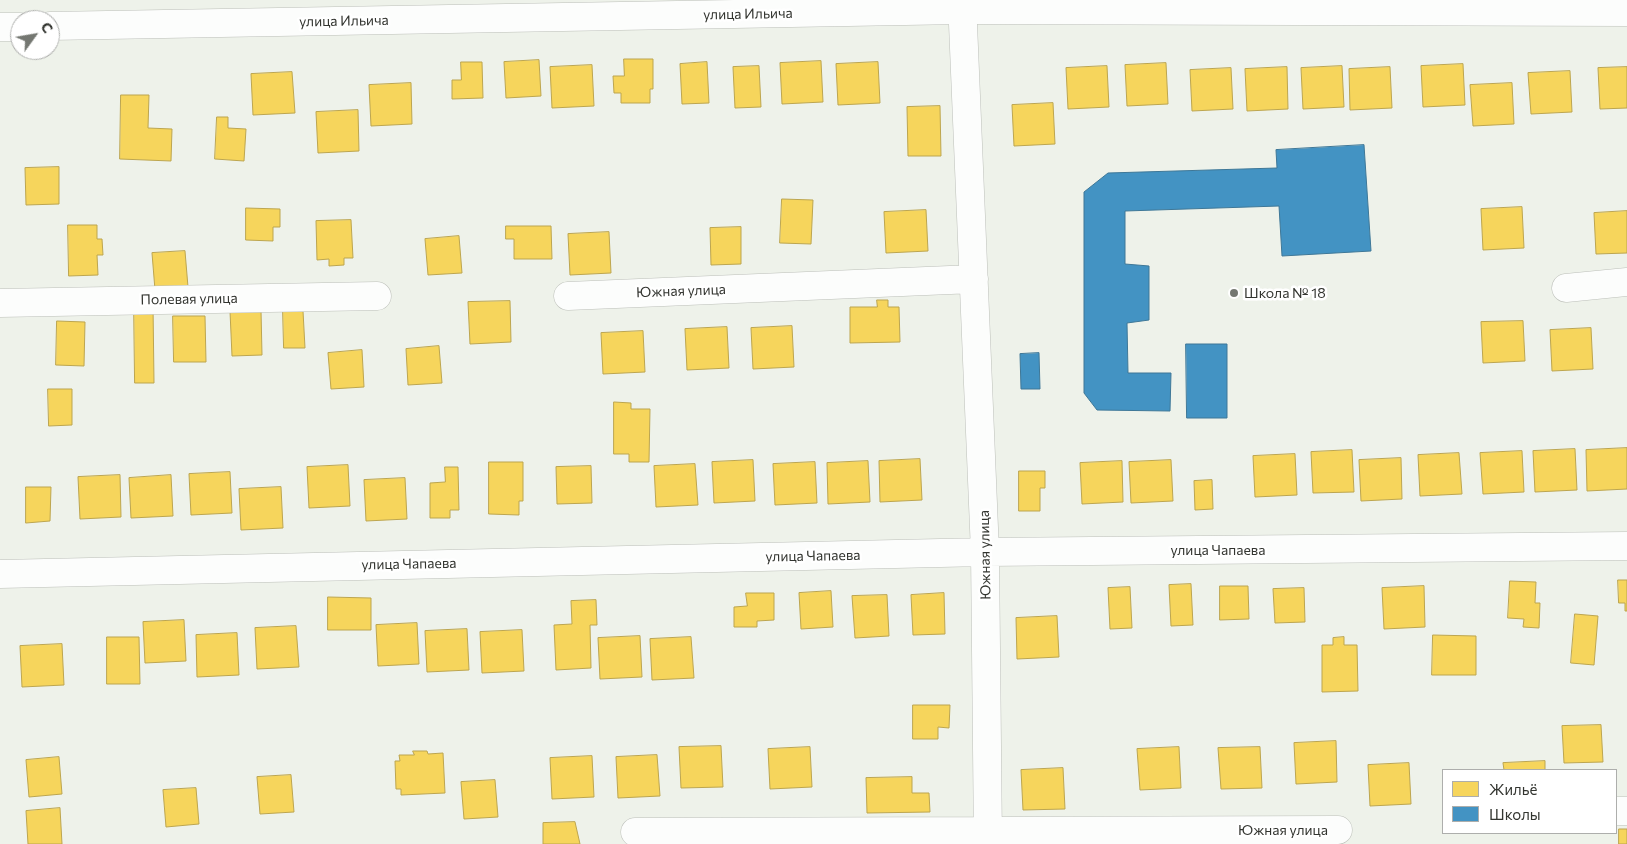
<!DOCTYPE html>
<html>
<head>
<meta charset="utf-8">
<style>
  body { margin:0 }
  #map { position:relative; width:1627px; height:844px; overflow:hidden; background:#eef2ea; font-family:Commissioner,sans-serif }
  canvas { display:block }
  .legend { position:absolute; left:1442px; top:769px; width:175px; height:65px; box-sizing:border-box; background:#fff; border:1px solid #adaeac; margin:0; padding:6px 9px; list-style:none; font-size:15px; color:#333530 }
  .legend li { display:flex; align-items:center; gap:10px; height:25px }
  .legend b { width:25px; border:1px solid #adaeac }
  .north { position:absolute; left:10px; top:10px; width:50px; height:50px; box-sizing:border-box; background:#fff; border:1px solid #adaeac; border-radius:50%; rotate:58deg; font-size:14px; font-weight:700; line-height:20px; text-align:center; color:#333530 }
  .north::after { content:''; display:block; margin:auto; width:18px; height:22px; background:#747771; clip-path:polygon(50% 0,100% 100%,50% 72%,0 100%) }
</style>
</head>
<body>
<div id="map">
<canvas width="1627" height="844"></canvas>
<ul class="legend">
<li><b style="height:14px;background:#f6d55c"></b>Жильё</li>
<li><b style="height:14px;background:#4393c3"></b>Школы</li>
</ul>
<div class="north">С</div>
</div>
<script>
const context = document.querySelector('canvas').getContext('2d');
context.lineJoin = 'round';
function fill(path, color) { context.fillStyle = color; context.fill(path, 'evenodd'); }
function strokePath(path, color, width, dash) { context.strokeStyle = color; context.lineWidth = width; context.lineCap = dash ? 'butt' : 'round'; context.setLineDash(dash || []); context.stroke(path); }
function write(font, color, halo, rows, align = 'center') {
  context.font = font + ' Commissioner,sans-serif'; context.lineWidth = 5; context.setLineDash([]); context.textBaseline = 'middle'; context.strokeStyle = halo; context.fillStyle = color; for (const [text, x, y, turn = 0] of rows) {
    context.save(); context.translate(x, y); context.rotate((+turn || 0) * Math.PI / 180); context.textAlign = isNaN(turn) ? turn : align; if (halo) context.strokeText(text, 0, 0); context.fillText(text, 0, 0); context.restore();
  }
}
const homes = new Path2D(`
  M 624,59 L 653,59 L 653,89 L 650,89 L 650,103 L 621,103 L 621,93 L 614,93 L 613,76 L 624,76 Z
  M 539,60 L 541,96 L 506,98 L 504,62 Z
  M 821,61 L 823,102 L 782,104 L 780,63 Z
  M 461,62 L 482,62 L 483,98 L 452,99 L 452,80 L 461,80 Z
  M 707,62 L 709,103 L 682,104 L 680,64 Z
  M 878,62 L 880,103 L 838,105 L 836,64 Z
  M 1166,63 L 1168,104 L 1127,106 L 1125,65 Z
  M 1463,64 L 1465,105 L 1423,107 L 1421,66 Z
  M 592,65 L 594,106 L 552,108 L 550,67 Z
  M 759,66 L 761,107 L 735,108 L 733,67 Z
  M 1107,66 L 1109,107 L 1068,109 L 1066,68 Z
  M 1342,66 L 1344,107 L 1303,109 L 1301,68 Z
  M 1287,67 L 1288,109 L 1247,111 L 1245,69 Z
  M 1390,67 L 1392,108 L 1350,110 L 1349,69 Z
  M 1627,67 L 1627,108 L 1600,109 L 1598,68 Z
  M 1231,68 L 1233,109 L 1192,111 L 1190,70 Z
  M 1570,71 L 1572,112 L 1531,114 L 1528,73 Z
  M 292,72 L 295,113 L 253,115 L 251,74 Z
  M 411,83 L 412,124 L 371,126 L 369,85 Z
  M 1512,83 L 1514,124 L 1473,126 L 1470,85 Z
  M 121,95 L 149,95 L 148,128 L 172,129 L 171,161 L 120,159 Z
  M 1053,103 L 1055,144 L 1014,146 L 1012,105 Z
  M 940,106 L 941,156 L 908,156 L 907,107 Z
  M 358,110 L 359,151 L 318,153 L 316,112 Z
  M 217,117 L 228,117 L 228,128 L 246,129 L 244,161 L 215,159 Z
  M 59,167 L 59,204 L 26,205 L 25,168 Z
  M 782,199 L 813,200 L 811,244 L 780,243 Z
  M 1522,207 L 1524,248 L 1483,250 L 1481,209 Z
  M 246,208 L 280,209 L 280,227 L 273,227 L 273,241 L 246,240 Z
  M 926,210 L 928,251 L 886,253 L 884,212 Z
  M 1627,211 L 1627,253 L 1596,254 L 1594,213 Z
  M 351,220 L 353,258 L 344,258 L 344,265 L 329,266 L 329,259 L 317,260 L 316,221 Z
  M 68,225 L 97,225 L 97,239 L 102,239 L 103,255 L 97,255 L 98,275 L 69,276 Z
  M 506,226 L 551,226 L 552,259 L 514,259 L 514,239 L 506,239 Z
  M 741,227 L 741,264 L 711,265 L 710,228 Z
  M 609,232 L 611,273 L 570,275 L 568,234 Z
  M 459,236 L 462,273 L 428,275 L 425,239 Z
  M 185,251 L 188,287 L 155,290 L 152,253 Z
  M 877,300 L 888,300 L 888,307 L 899,307 L 900,342 L 850,343 L 850,307 L 877,307 Z
  M 510,301 L 511,342 L 470,344 L 468,302 Z
  M 134,305 L 153,305 L 154,383 L 135,383 Z
  M 261,310 L 262,355 L 232,356 L 230,311 Z
  M 283,311 L 303,311 L 305,348 L 284,348 Z
  M 173,316 L 205,316 L 206,362 L 174,362 Z
  M 57,321 L 85,322 L 84,366 L 56,365 Z
  M 1523,321 L 1525,361 L 1483,363 L 1481,322 Z
  M 792,326 L 794,367 L 753,369 L 751,328 Z
  M 727,327 L 729,368 L 687,370 L 685,329 Z
  M 1591,328 L 1593,369 L 1552,371 L 1550,330 Z
  M 643,331 L 645,372 L 603,374 L 601,333 Z
  M 439,346 L 442,383 L 408,385 L 406,349 Z
  M 362,350 L 364,387 L 331,389 L 328,353 Z
  M 48,389 L 72,389 L 72,425 L 49,426 Z
  M 614,402 L 631,403 L 631,409 L 650,409 L 649,462 L 629,462 L 629,454 L 614,454 Z
  M 1627,448 L 1627,489 L 1587,491 L 1586,450 Z
  M 1575,449 L 1577,490 L 1535,492 L 1533,451 Z
  M 1352,450 L 1354,492 L 1313,493 L 1311,452 Z
  M 1522,451 L 1524,492 L 1483,494 L 1480,453 Z
  M 1459,453 L 1462,494 L 1420,496 L 1418,455 Z
  M 1295,454 L 1297,495 L 1255,497 L 1253,456 Z
  M 1401,458 L 1402,499 L 1361,501 L 1359,460 Z
  M 920,459 L 922,500 L 880,502 L 879,461 Z
  M 753,460 L 755,501 L 714,503 L 712,462 Z
  M 1171,460 L 1173,501 L 1131,503 L 1129,462 Z
  M 868,461 L 870,502 L 828,504 L 827,463 Z
  M 1122,461 L 1123,502 L 1082,504 L 1080,463 Z
  M 489,462 L 523,462 L 523,501 L 519,501 L 519,515 L 489,514 Z
  M 815,462 L 817,503 L 775,505 L 773,464 Z
  M 695,464 L 698,505 L 656,507 L 654,466 Z
  M 348,465 L 350,506 L 309,508 L 307,467 Z
  M 591,466 L 592,503 L 557,504 L 556,467 Z
  M 445,467 L 458,467 L 459,510 L 450,510 L 450,518 L 430,518 L 430,483 L 445,482 Z
  M 1019,471 L 1045,471 L 1045,488 L 1040,488 L 1040,511 L 1019,511 Z
  M 230,472 L 232,513 L 191,515 L 189,474 Z
  M 120,475 L 121,517 L 80,519 L 78,477 Z
  M 171,475 L 173,516 L 131,518 L 129,478 Z
  M 405,478 L 407,519 L 366,521 L 364,480 Z
  M 1212,480 L 1213,509 L 1195,510 L 1194,481 Z
  M 26,487 L 51,487 L 50,521 L 26,523 Z
  M 281,487 L 283,528 L 241,530 L 239,489 Z
  M 1618,580 L 1627,580 L 1627,611 L 1625,611 L 1625,603 L 1619,603 Z
  M 1510,581 L 1536,582 L 1535,603 L 1540,603 L 1539,628 L 1523,627 L 1524,619 L 1508,618 Z
  M 1191,584 L 1193,625 L 1171,626 L 1169,585 Z
  M 1220,586 L 1248,586 L 1249,619 L 1220,620 Z
  M 1424,586 L 1425,627 L 1384,629 L 1382,588 Z
  M 1130,587 L 1132,628 L 1110,629 L 1108,588 Z
  M 1304,588 L 1305,622 L 1275,623 L 1273,589 Z
  M 831,591 L 833,627 L 801,629 L 799,593 Z
  M 746,593 L 774,593 L 774,620 L 757,621 L 757,627 L 734,627 L 734,607 L 747,606 Z
  M 944,593 L 945,634 L 913,635 L 911,595 Z
  M 887,595 L 889,636 L 855,638 L 852,596 Z
  M 328,597 L 371,598 L 371,630 L 328,630 Z
  M 596,600 L 597,625 L 590,625 L 591,668 L 556,670 L 554,625 L 572,624 L 571,601 Z
  M 1575,614 L 1598,616 L 1594,665 L 1571,663 Z
  M 1057,616 L 1059,657 L 1017,659 L 1016,618 Z
  M 184,620 L 186,661 L 145,663 L 143,622 Z
  M 417,623 L 419,664 L 378,666 L 376,625 Z
  M 296,626 L 299,667 L 257,669 L 255,628 Z
  M 467,629 L 469,670 L 427,672 L 425,631 Z
  M 522,630 L 524,671 L 482,673 L 480,632 Z
  M 237,633 L 239,675 L 197,677 L 196,635 Z
  M 1433,635 L 1476,636 L 1476,675 L 1432,675 Z
  M 640,636 L 642,677 L 600,679 L 598,638 Z
  M 107,637 L 139,637 L 140,684 L 107,684 Z
  M 691,637 L 694,678 L 652,680 L 650,639 Z
  M 1344,637 L 1344,645 L 1357,645 L 1358,691 L 1322,692 L 1322,645 L 1333,645 L 1333,638 Z
  M 62,644 L 64,685 L 22,687 L 20,646 Z
  M 913,705 L 950,705 L 949,728 L 938,727 L 938,739 L 913,739 Z
  M 1601,725 L 1603,762 L 1564,763 L 1562,726 Z
  M 1336,741 L 1337,782 L 1296,784 L 1294,743 Z
  M 721,746 L 723,787 L 681,788 L 679,747 Z
  M 810,747 L 812,787 L 770,789 L 768,749 Z
  M 1179,747 L 1181,788 L 1140,790 L 1137,749 Z
  M 1260,747 L 1262,788 L 1221,789 L 1218,748 Z
  M 413,751 L 427,751 L 428,754 L 443,753 L 445,793 L 401,795 L 401,789 L 396,789 L 395,761 L 400,761 L 399,755 L 414,755 Z
  M 657,755 L 660,796 L 618,798 L 616,757 Z
  M 592,756 L 594,797 L 552,799 L 550,758 Z
  M 59,757 L 62,794 L 29,797 L 26,760 Z
  M 1545,761 L 1545,770 L 1504,770 L 1503,763 Z
  M 1409,763 L 1411,804 L 1370,806 L 1368,765 Z
  M 1063,768 L 1065,809 L 1023,810 L 1021,770 Z
  M 291,775 L 294,812 L 260,814 L 257,777 Z
  M 912,777 L 912,793 L 929,793 L 930,812 L 867,813 L 866,778 Z
  M 495,780 L 498,817 L 464,819 L 461,782 Z
  M 196,788 L 199,824 L 166,827 L 163,790 Z
  M 60,808 L 62,844 L 28,844 L 26,811 Z
  M 575,822 L 580,844 L 543,844 L 543,823 Z
  M 1619,829 L 1627,829 L 1627,844 L 1619,844 Z`);
const schools = new Path2D(`
  M 1364,145 L 1371,251 L 1282,256 L 1279,206 L 1125,211 L 1125,264 L 1149,266 L 1149,320 L 1127,323 L 1128,373 L 1171,373 L 1170,411 L 1097,410 L 1084,393 L 1084,192 L 1108,173 L 1277,168 L 1276,150 Z
  M 1186,344 L 1227,344 L 1227,418 L 1187,418 Z
  M 1039,353 L 1040,389 L 1021,389 L 1020,354 Z`);
const minor = new Path2D(`
  M 962,0 L 985,552 L 988,844
  M 1566,288 L 1627,282
  M 568,296 L 974,279
  M 0,303 L 377,296
  M 0,574 L 985,552 L 1627,546
  M 1616,811 L 1627,811
  M 635,832 L 1338,830`);
const major = new Path2D(`
  M 50,26 L 962,10 L 1627,12
  M 0,27 L 20,27`);
const markers = [
  [1234,293,5,"#747771"]
];
const streetNames = [
  ["улица Ильича",748,14,-1],
  ["улица Ильича",344,21,-1],
  ["Южная улица",681,291,-2],
  ["Полевая улица",189,299,-1],
  ["улица Чапаева",1218,550],
  ["Южная улица",985,555,-91],
  ["улица Чапаева",813,556,-1],
  ["улица Чапаева",409,564,-1],
  ["Южная улица",1283,830]
];
const poiNames = [
  ["Школа № 18",1244,293]
];
fill(homes, '#f6d55c');
strokePath(homes, '#bca54f', 1);
fill(schools, '#4393c3');
strokePath(schools, '#3e7797', 1);
strokePath(minor, '#bcbfb9', 29);
strokePath(major, '#bcbfb9', 29);
strokePath(minor, '#fcfdfc', 28);
strokePath(major, '#fcfdfc', 28);
for (const [x, y, r, color] of markers) { const dot = new Path2D(); dot.arc(x, y, r, 0, 2 * Math.PI); context.fillStyle = color; context.fill(dot); strokePath(dot, '#fff', 2); }
write('14px', '#333530', '#fff', streetNames);
write('14px', '#333530', '#fff', poiNames, 'left');
</script>
</body>
</html>
